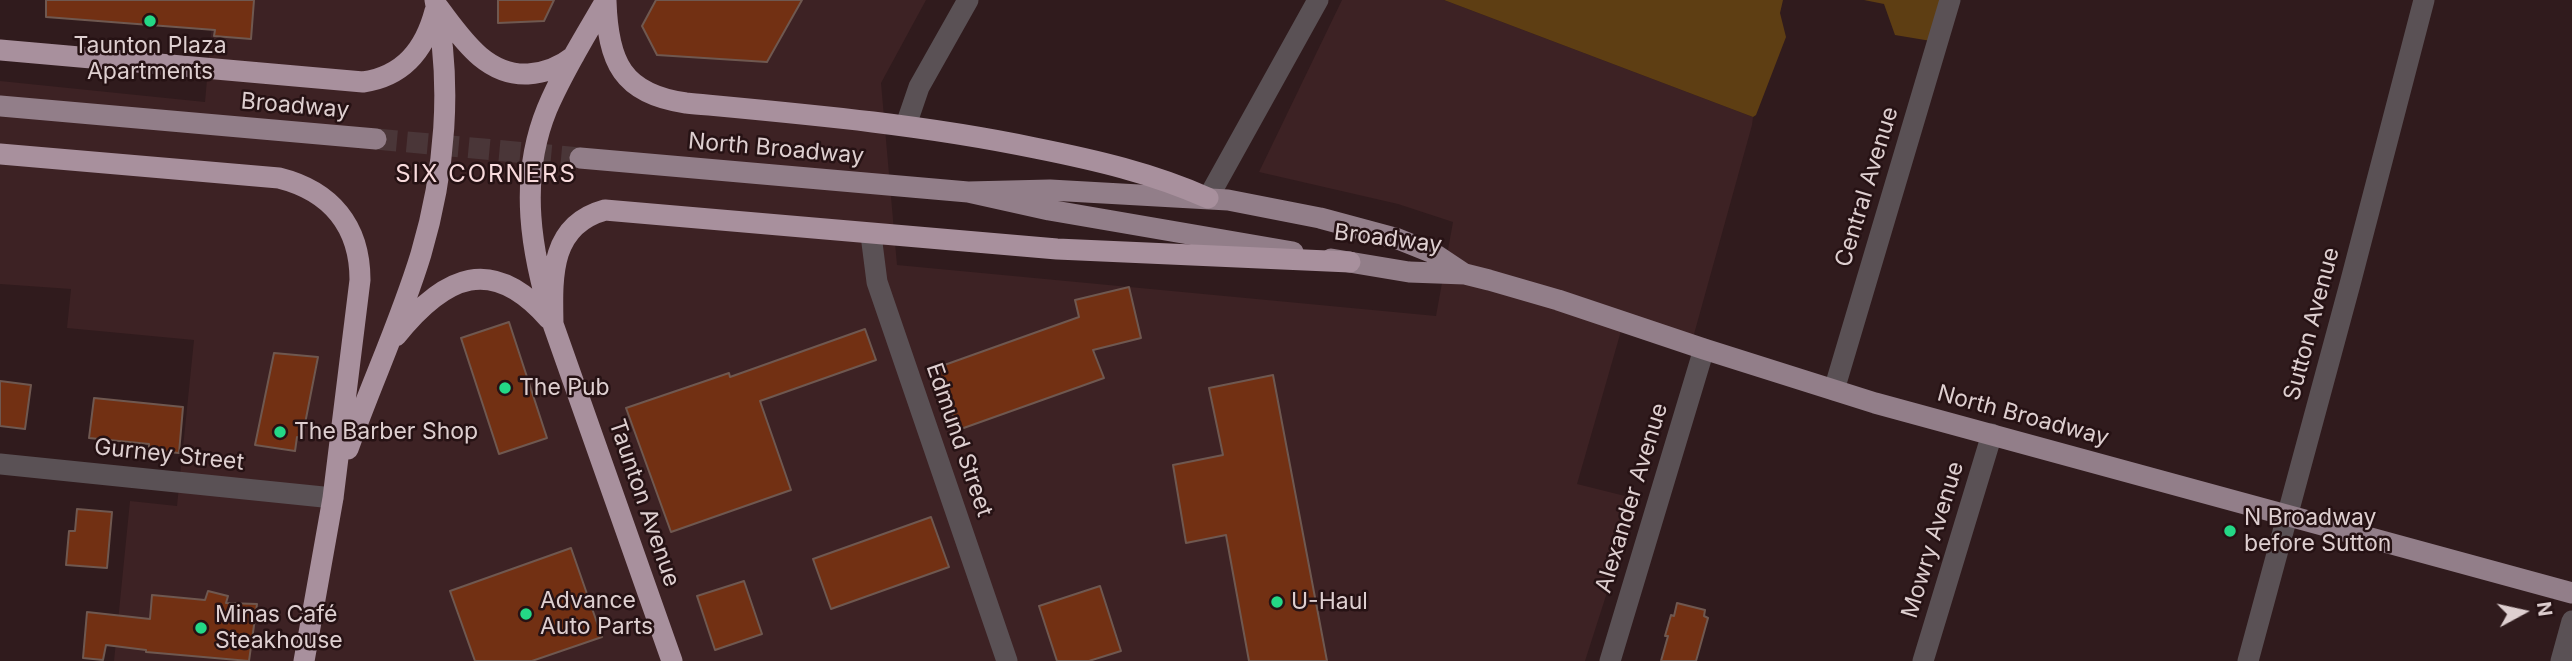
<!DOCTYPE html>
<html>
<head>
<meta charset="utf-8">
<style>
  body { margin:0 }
  #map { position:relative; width:2572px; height:661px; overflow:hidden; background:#301b1d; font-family:Inter,sans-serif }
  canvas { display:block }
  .north { position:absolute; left:2488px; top:577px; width:70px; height:70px; -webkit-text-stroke:5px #261214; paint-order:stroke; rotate:82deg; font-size:19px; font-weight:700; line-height:28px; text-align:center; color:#decfd0 }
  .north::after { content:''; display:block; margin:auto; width:24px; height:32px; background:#decfd0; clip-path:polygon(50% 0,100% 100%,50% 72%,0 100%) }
</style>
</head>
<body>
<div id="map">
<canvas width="2572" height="661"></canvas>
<div class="north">N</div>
</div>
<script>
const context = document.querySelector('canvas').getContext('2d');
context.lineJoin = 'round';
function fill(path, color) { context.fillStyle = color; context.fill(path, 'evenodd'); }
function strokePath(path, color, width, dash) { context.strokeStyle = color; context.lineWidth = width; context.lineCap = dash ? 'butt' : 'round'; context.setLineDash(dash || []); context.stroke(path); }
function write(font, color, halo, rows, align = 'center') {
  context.font = font + ' Inter,sans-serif'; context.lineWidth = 5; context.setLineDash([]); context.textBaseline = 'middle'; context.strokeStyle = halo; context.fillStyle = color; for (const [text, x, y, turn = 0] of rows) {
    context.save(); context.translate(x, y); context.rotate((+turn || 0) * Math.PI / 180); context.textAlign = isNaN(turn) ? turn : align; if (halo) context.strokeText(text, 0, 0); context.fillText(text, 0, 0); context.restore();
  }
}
const built = new Path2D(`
  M 214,0 L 926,0 L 881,83 L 897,265 L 1436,316 L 1453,222 L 1398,204 L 1259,172 L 1342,0 L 1444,0 L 1753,117 L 1752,125 L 1691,345 L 1623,324 L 1577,484 L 1637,499 L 1585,661 L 114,661 L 130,501 L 177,506 L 194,340 L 67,328 L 71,289 L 0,284 L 0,81 L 205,102 Z`);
const green = new Path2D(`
  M 1444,0 L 1783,0 L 1780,13 L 1786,37 L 1756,115 L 1753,117 Z
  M 1864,0 L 1943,0 L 1931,41 L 1895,35 L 1884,4 Z`);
const building = new Path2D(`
  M 46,0 L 254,0 L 251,39 L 214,36 L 215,30 L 46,17 Z
  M 498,0 L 554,0 L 544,21 L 498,23 Z
  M 656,0 L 802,0 L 767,62 L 657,55 L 642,26 Z
  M 1129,287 L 1141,338 L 1093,350 L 1104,378 L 958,430 L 936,368 L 1079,317 L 1075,300 Z
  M 509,322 L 547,438 L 499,454 L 461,338 Z
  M 865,329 L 876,360 L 760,401 L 791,490 L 671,532 L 626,408 L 729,373 L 730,377 Z
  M 274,353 L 318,357 L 302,439 L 297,437 L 295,451 L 255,445 Z
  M 1273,375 L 1286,444 L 1327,661 L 1249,661 L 1226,535 L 1186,543 L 1173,465 L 1223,455 L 1209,388 Z
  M 0,381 L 31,385 L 25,429 L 0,426 Z
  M 94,398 L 183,407 L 179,453 L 149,450 L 149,444 L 89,438 Z
  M 77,509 L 112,512 L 107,568 L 66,565 L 69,531 L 75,531 Z
  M 931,517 L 949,567 L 831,609 L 813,559 Z
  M 571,548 L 602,637 L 532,661 L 475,661 L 450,591 Z
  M 744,581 L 762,634 L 715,650 L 697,596 Z
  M 1100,586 L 1121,651 L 1089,661 L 1057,661 L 1039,606 Z
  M 208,591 L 228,596 L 226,603 L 257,604 L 249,661 L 146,652 L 146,650 L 106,645 L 103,660 L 83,658 L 87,612 L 150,619 L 152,595 L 205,600 Z
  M 1677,603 L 1705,610 L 1704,616 L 1708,618 L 1696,661 L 1661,661 L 1668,636 L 1665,636 L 1671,615 L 1674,616 Z`);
const majorTunnel = new Path2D(`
  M 376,139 L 580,158`);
const minor = new Path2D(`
  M 906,125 L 919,87 L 968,0
  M 1208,198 L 1318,0
  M 871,235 L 877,282 L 1007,661
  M 1834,390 L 1950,0
  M 0,464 L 333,498
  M 1610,661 L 1704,349
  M 1923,661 L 1992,434
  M 2248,661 L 2350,284 L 2424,0
  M 2561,661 L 2572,621`);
const major = new Path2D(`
  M 0,106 L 376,139
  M 580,158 L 968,192 L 1050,190 L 1228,200 L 1320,218 L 1398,239 L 1433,253 L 1463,273
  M 968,192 L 1049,210 L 1293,252
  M 1331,259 L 1409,272 L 1465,274 L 1489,280 L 1558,300 L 1704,349 L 1875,403 L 2572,593`);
const highway = new Path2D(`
  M 606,0 C 586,35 563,71 547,109 C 518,180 531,253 553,324 L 672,661
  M 606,1 C 608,62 622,94 686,103 C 803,114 920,124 1035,148 C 1095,160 1152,173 1208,198
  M 438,7 C 461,37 485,76 528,74 C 545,73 560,67 574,56
  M 0,50 L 363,82 C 404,76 425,49 435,11
  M 0,154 L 279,178 C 331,191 360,226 360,280 L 333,498 L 304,661
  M 553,324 C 552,276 550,225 605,210 L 1057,249 L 1350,262
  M 396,336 C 445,275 492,254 549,319
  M 348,449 C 371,384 401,320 421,254 C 445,173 453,84 435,0`);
const markers = [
  [150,21,7,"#24d886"],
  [505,388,7,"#24d886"],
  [280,432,7,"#24d886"],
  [2230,531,7,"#24d886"],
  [1277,602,7,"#24d886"],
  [526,614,7,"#24d886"],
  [201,628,7,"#24d886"]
];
const poiNames = [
  ["Taunton Plaza",150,46,"center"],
  ["Apartments",150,72,"center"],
  ["The Pub",519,388],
  ["The Barber Shop",294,432],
  ["N Broadway",2244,518],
  ["before Sutton",2244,544],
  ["Advance",540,601],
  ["Auto Parts",540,627],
  ["U-Haul",1291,602],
  ["Minas Café",215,615],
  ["Steakhouse",215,641]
];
const streetNames = [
  ["Broadway",295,106,5],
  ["North Broadway",776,149,5],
  ["Central Avenue",1867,187,-73],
  ["Broadway",1388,239,7],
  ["Sutton Avenue",2312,324,-75],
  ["North Broadway",2023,416,15],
  ["Edmund Street",959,440,71],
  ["Gurney Street",169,455,6],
  ["Alexander Avenue",1632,498,-73],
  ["Taunton Avenue",644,503,71],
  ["Mowry Avenue",1933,540,-73]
];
const neighbourhoodNames = [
  ["SIX CORNERS",486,175]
];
fill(built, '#3d2224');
fill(green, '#5e3e13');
fill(building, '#723013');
strokePath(building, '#6f5850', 2);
strokePath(majorTunnel, '#4a3638', 21, [21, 10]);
strokePath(minor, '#5a5155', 21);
strokePath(major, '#927e89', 21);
strokePath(highway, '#a8909d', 21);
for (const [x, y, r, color] of markers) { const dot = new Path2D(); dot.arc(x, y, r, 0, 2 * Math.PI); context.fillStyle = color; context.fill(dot); strokePath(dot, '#261214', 2.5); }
write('23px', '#decfd0', '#261214', poiNames, 'left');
write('23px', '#decfd0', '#261214', streetNames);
context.letterSpacing = '2px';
write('24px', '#f8dadc', '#261214', neighbourhoodNames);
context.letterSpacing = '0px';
</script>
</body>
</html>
